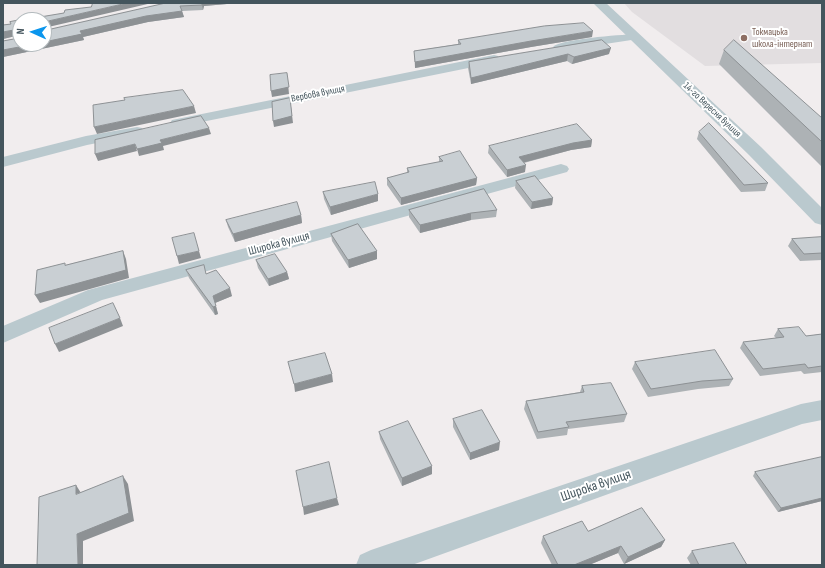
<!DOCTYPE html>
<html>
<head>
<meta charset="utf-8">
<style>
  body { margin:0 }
  #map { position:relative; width:825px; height:568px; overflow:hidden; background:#f1edee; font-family:"Sofia Sans Condensed",sans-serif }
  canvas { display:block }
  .frame { position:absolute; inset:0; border:4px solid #44555d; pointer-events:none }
  .north { position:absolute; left:12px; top:12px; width:40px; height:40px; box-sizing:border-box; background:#fff; border:1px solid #b4bbbe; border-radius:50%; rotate:273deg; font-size:11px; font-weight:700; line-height:16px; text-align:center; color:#44555d }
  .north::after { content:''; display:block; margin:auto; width:14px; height:18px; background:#0b96ed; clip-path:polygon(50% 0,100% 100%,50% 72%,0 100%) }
</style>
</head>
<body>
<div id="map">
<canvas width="825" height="568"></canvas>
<div class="frame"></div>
<div class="north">N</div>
</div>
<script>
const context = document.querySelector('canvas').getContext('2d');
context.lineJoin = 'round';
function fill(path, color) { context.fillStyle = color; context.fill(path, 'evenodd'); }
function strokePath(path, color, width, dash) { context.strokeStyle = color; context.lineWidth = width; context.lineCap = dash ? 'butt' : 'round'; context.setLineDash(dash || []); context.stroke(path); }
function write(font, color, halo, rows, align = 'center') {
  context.font = font + ' "Sofia Sans Condensed",sans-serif'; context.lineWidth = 4; context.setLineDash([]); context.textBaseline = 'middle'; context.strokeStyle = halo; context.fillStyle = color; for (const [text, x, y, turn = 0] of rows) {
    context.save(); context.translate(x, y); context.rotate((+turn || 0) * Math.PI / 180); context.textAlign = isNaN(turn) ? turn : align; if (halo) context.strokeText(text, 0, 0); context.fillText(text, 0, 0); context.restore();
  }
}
const education = new Path2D(`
  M 624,3 L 822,3 L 822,63 L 705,66 L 632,12 Z`);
const minor = new Path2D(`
  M 634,34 L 638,35 L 640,37 L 638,39 L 559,51 L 553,47 C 559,39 621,35 634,34 Z
  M 494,55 L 498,56 L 500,59 L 498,62 L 177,127 L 172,126 L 170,123 L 172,120 L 177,119 Z
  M 137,127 L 142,128 L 144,131 L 142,134 L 87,145 L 3,167 L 3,157 L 86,136 Z
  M 561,164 L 567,166 L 569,169 L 567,172 L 102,300 L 3,343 L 3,326 L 88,290 Z
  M 822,400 L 822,420 L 802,424 L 412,565 L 356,565 L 360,555 L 371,550 L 801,404 Z`);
const tertiary = new Path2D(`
  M 593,3 L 606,3 L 761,147 L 822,208 L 822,225 L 815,223 L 749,155 Z`);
const wall = new Path2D(`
  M 166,3 L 227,3 L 227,4 L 204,6 L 203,10 L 182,11 L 184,17 L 148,22 L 83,37 L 84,40 L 3,57 L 3,41 L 19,38 L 19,35 L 3,39 L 3,25 L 11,24 L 10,22 L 20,20 L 20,44 L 44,44 L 44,31 Z
  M 592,37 L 531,47 L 415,68 L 414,51 L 458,44 L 458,40 Z
  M 602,40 L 609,54 L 572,64 L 567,61 L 471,84 L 468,68 L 469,62 Z
  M 724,50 L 822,118 L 822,167 L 719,64 Z
  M 699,132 L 768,183 L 765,191 L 741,192 L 697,139 Z
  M 592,140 L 591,147 L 571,150 L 524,163 L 525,172 L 507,177 L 488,153 L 489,146 Z
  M 439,157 L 477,178 L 476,185 L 401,205 L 387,185 L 387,178 L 407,173 L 407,168 L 439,162 Z
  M 516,181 L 553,198 L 552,205 L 531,209 L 515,188 Z
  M 323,192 L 378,201 L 331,215 L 324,199 Z
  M 409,210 L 497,210 L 496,217 L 471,220 L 420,233 L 409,217 Z
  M 301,215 L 302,223 L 235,242 L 228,227 L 226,220 Z
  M 331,234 L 377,251 L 377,259 L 349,268 L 332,241 Z
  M 822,237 L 822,260 L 800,261 L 788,246 L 792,239 Z
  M 256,260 L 287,272 L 289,279 L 269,286 L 258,268 Z
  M 186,270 L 206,274 L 232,296 L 215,303 L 218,314 L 215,315 L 189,278 Z
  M 778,329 L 806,336 L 822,334 L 822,372 L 804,374 L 801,371 L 760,376 L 740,348 L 743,342 L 776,338 L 774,336 Z
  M 635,362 L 733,379 L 729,386 L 698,389 L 648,397 L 632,369 Z
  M 582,386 L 627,414 L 624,422 L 568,429 L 567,435 L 537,439 L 524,409 L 526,401 L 580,392 Z
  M 453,419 L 499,450 L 470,460 L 453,427 Z
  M 379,432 L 432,474 L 402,486 L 380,439 Z
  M 822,457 L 822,501 L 778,512 L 753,476 L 755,472 Z
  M 588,531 L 665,540 L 661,547 L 624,564 L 618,553 L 589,565 L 552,565 L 541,543 L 543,536 Z
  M 692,551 L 747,565 L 691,565 L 687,558 Z`);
const shadedWall = new Path2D(`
  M 127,3 L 152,3 L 44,28 L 44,22 Z
  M 202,3 L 227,3 L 227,4 L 204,6 L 203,10 L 202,5 Z
  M 182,11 L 184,17 L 148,22 L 83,37 L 84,40 L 3,57 L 3,50 L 35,44 L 44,44 L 44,42 L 80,31 L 146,16 Z
  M 19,29 L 20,35 L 3,39 L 3,32 Z
  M 593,31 L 592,37 L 531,47 L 415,68 L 415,62 L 531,41 Z
  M 611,48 L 609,54 L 572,64 L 574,57 Z
  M 568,54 L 567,61 L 471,84 L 471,78 Z
  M 287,73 L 289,94 L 272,97 L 271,91 Z
  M 290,98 L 293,123 L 274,127 L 273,121 Z
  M 194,106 L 196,113 L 97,134 L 94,127 Z
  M 209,128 L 211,134 L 163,146 L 164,150 L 139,156 L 137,149 L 160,140 Z
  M 592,140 L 591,147 L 571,150 L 518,164 L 519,157 L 573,143 Z
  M 135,144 L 137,151 L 98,161 L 95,154 Z
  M 526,165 L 525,172 L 507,177 L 507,170 Z
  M 477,178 L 476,185 L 401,205 L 401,198 Z
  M 378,194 L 378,201 L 331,215 L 330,207 Z
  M 553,198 L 552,205 L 531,209 L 532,202 Z
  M 471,213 L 471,220 L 420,233 L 420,225 Z
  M 301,215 L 302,223 L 235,242 L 233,234 Z
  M 123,251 L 126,259 L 129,278 L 40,303 L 35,295 Z
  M 199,251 L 201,258 L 179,264 L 177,256 Z
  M 377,251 L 377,259 L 349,268 L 348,260 Z
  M 287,272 L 289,279 L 269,286 L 268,279 Z
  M 230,288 L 232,296 L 215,303 L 213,296 Z
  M 216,306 L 218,314 L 215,315 L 213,307 Z
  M 120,318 L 123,326 L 59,352 L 55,344 Z
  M 332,374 L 333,382 L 295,392 L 294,384 Z
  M 500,442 L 499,450 L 470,460 L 470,453 Z
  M 432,466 L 432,474 L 402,486 L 402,478 Z
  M 123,476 L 128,484 L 134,521 L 83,541 L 83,565 L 78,565 L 77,534 Z
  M 76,485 L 81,493 L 76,494 Z
  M 337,498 L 339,505 L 304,515 L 303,507 Z
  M 822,498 L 822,501 L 778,512 L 781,508 Z
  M 665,540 L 661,547 L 624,564 L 628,557 Z
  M 621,546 L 618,553 L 589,565 L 574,565 Z`);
const building = new Path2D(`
  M 93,3 L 127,3 L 44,22 L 44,20 L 22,20 L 64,13 L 65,10 L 91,7 Z
  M 166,3 L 202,3 L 202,5 L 180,6 L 182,11 L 146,16 L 80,31 L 82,34 L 44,42 L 44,31 Z
  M 20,20 L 20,44 L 35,44 L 3,50 L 3,41 L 19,38 L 19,29 L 3,32 L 3,25 L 11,24 L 10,22 Z
  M 584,23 L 593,31 L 531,41 L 415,62 L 414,51 L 461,44 L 458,40 L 544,26 Z
  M 602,40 L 611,48 L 574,57 L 568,54 L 471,78 L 469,62 Z
  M 734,40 L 822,118 L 822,142 L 724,50 Z
  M 287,73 L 289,87 L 271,91 L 270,75 Z
  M 183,90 L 194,106 L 94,127 L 93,105 L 125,100 L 124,98 Z
  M 290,98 L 292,116 L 273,121 L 272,102 Z
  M 201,116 L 209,128 L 160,140 L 162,143 L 137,149 L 135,144 L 95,154 L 95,140 Z
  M 709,123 L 768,183 L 744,185 L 699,132 Z
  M 577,124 L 592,140 L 573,143 L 519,157 L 526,165 L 507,170 L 489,146 Z
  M 460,151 L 477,178 L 401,198 L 387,178 L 409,172 L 407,168 L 443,161 L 439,157 Z
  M 535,176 L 553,198 L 532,202 L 516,181 Z
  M 375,182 L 378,194 L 330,207 L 323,192 Z
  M 484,189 L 497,210 L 471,213 L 420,225 L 409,210 Z
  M 297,202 L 301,215 L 233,234 L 226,220 Z
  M 358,224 L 377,251 L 348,260 L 331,234 Z
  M 194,233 L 199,251 L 177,256 L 172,238 Z
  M 822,237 L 822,253 L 804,254 L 792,239 Z
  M 123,251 L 126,270 L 35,295 L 37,270 L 65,263 L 65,265 Z
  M 275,254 L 287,272 L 268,279 L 256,260 Z
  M 204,265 L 206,274 L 216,270 L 230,288 L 213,296 L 216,306 L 213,307 L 186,270 Z
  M 113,303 L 120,318 L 55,344 L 49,328 Z
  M 799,327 L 806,336 L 822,334 L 822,366 L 808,368 L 805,364 L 763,369 L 743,342 L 784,337 L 778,329 Z
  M 715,350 L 733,379 L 702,381 L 651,389 L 635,362 Z
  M 325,353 L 332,374 L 294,384 L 288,362 Z
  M 611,383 L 627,414 L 566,422 L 569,427 L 538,432 L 526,401 L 584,392 L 582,386 Z
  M 482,410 L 500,442 L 470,453 L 453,419 Z
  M 408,421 L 432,466 L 402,478 L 379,432 Z
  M 822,457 L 822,498 L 781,508 L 755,472 Z
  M 329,462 L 337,498 L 303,507 L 296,471 Z
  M 123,476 L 129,513 L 77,534 L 78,565 L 37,565 L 39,497 L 76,485 L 76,494 Z
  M 642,508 L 665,540 L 628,557 L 621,546 L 574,565 L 558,565 L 543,536 L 582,521 L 588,531 Z
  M 734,543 L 747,565 L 699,565 L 692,551 Z`);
const markers = [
  [744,38,4,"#8d6e63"]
];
const farEducationnames = [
  ["Токмацька",752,32],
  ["школа-інтернат",752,44]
];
const farStreetnames = [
  ["Вербова вулиця",318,94,-11],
  ["14-го Вересня вулиця",712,110,43]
];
const streetNames = [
  ["Широка вулиця",279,244,-15]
];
const nearStreetnames = [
  ["Широка вулиця",596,486,-19]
];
fill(education, '#e2dee0');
fill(minor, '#bac9ce');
fill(tertiary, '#bac9ce');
fill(wall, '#adb2b5');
fill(shadedWall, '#8d9194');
fill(building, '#c9cfd3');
strokePath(building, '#8d9194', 1);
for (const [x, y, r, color] of markers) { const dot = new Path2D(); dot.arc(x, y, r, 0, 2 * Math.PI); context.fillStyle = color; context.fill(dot); strokePath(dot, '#fff', 1.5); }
write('10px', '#785e54', '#fff', farEducationnames, 'left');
write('10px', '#44555d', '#fff', farStreetnames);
write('12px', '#44555d', '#fff', streetNames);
write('14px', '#44555d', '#fff', nearStreetnames);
</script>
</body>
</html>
